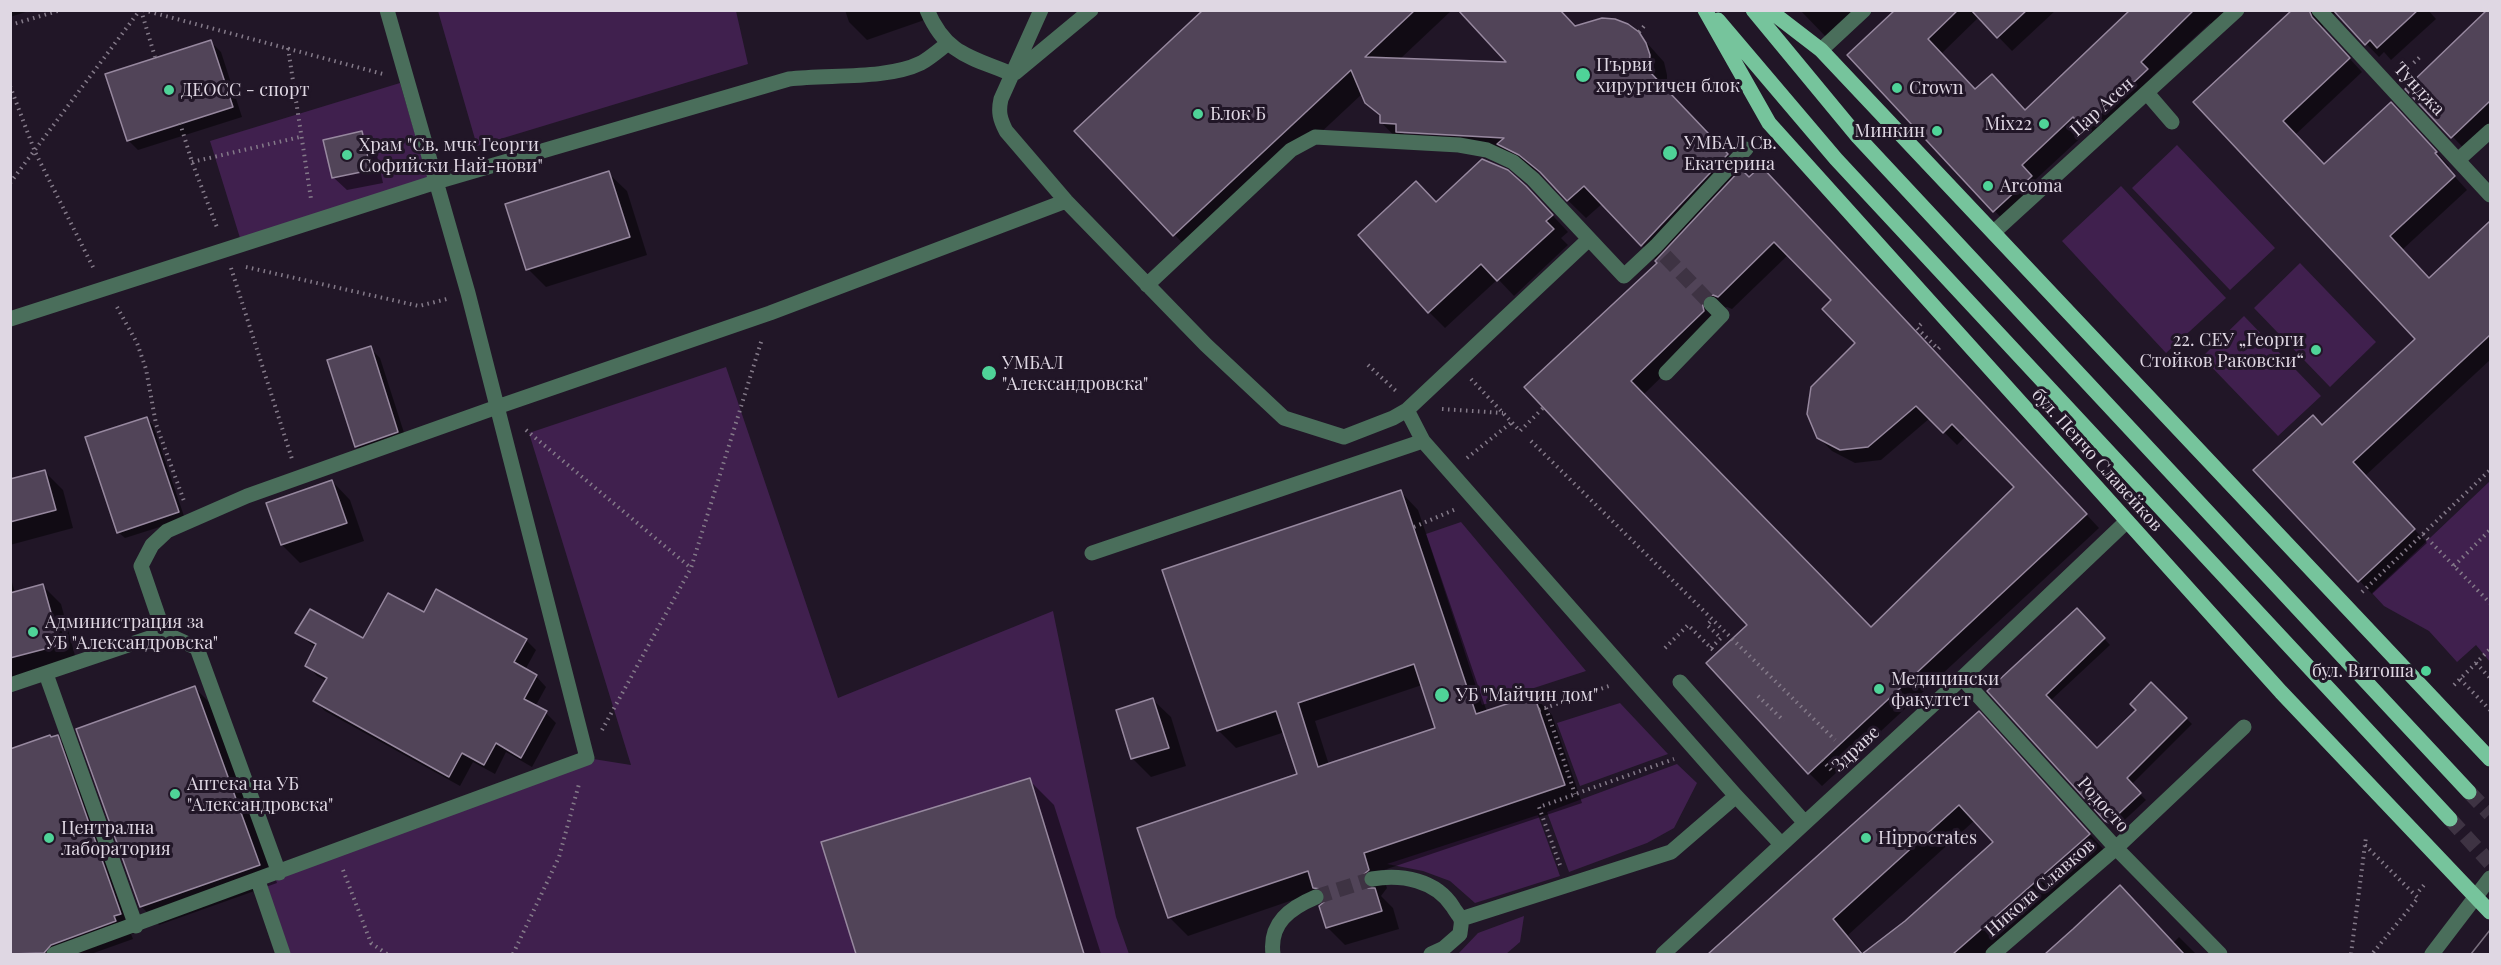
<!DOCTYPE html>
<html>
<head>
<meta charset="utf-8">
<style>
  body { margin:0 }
  #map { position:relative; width:2501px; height:965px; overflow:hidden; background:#211627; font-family:"Playfair Display",serif }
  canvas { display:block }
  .frame { position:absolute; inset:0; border:12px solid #dfd7e3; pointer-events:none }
</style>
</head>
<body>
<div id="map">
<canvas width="2501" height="965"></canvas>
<div class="frame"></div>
</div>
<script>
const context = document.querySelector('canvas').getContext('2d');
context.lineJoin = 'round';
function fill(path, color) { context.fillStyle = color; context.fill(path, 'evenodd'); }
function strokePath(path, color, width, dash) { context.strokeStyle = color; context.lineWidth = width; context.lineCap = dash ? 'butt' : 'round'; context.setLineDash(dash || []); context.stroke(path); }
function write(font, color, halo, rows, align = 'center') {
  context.font = font + ' "Playfair Display",serif'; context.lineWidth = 6; context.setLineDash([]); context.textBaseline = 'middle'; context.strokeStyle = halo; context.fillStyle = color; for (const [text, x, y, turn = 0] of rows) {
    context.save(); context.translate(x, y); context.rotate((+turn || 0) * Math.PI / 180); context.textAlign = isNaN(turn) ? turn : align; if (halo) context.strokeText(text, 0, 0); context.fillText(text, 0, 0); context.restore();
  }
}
const green = new Path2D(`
  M 438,11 L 736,11 L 748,64 L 477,146 Z
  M 400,83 L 429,181 L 240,238 L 210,141 Z
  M 2177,145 L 2275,248 L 2230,290 L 2132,188 Z
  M 2121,186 L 2226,298 L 2166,353 L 2062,241 Z
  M 2300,263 L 2376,342 L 2330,387 L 2254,308 Z
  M 2244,316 L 2321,396 L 2278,436 L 2202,357 Z
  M 726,367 L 838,698 L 1053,611 L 1116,917 L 1129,954 L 283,954 L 258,881 L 587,758 L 631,765 L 529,433 Z
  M 2490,481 L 2490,662 L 2476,645 L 2457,662 L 2429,631 L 2384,606 L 2372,593 Z
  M 1461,522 L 1586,671 L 1482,705 L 1426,534 Z
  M 1620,703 L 1668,754 L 1580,786 L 1557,723 Z
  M 1677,764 L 1697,783 L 1674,828 L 1647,843 L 1569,872 L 1547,812 Z
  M 1538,815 L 1560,876 L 1475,903 L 1450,881 L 1423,871 L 1387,864 Z
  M 1524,916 L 1520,942 L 1506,954 L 1458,954 L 1478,933 Z`);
const shadow = new Path2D(`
  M 10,10 L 32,10 L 10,17 Z
  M 845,10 L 935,10 L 936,16 L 867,40 L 849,22 Z
  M 1313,10 L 1452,10 L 1399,60 L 1510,64 L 1575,28 L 1638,33 L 1664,62 L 1667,75 L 1667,91 L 1750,179 L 1774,181 L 2099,528 L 1822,786 L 1809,773 L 1749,625 L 1526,388 L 1659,263 L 1603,203 L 1586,218 L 1539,172 L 1517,162 L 1399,141 L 1381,122 L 1381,117 L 1366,102 L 1362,94 L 1192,253 L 1076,131 ZM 1401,130 L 1512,136 L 1512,139 L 1404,134 ZM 1788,255 L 1833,300 L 1857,343 L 1818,437 L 1832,451 L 1855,463 L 1881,460 L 1930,418 L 1957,445 L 1966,436 L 2016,487 L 1871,629 L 1643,395 L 1716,324 L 1718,310 L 1727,307 L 1732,309 Z
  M 1800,10 L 1856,10 L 1827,38 Z
  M 1897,10 L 2056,10 L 2012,51 L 1979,17 L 1941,54 L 1975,91 L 2026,111 L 2132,10 L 2230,10 L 2213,26 L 2210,23 L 2153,76 L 2099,142 L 2088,131 L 2035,180 L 2045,191 L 2008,225 L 1849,56 Z
  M 2294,10 L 2428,10 L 2436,19 L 2391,60 L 2384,52 L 2379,57 L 2339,15 L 2331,13 L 2322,22 L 2324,31 L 2362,72 L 2295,135 L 2324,166 L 2404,118 L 2449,166 L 2447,168 L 2467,190 L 2402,250 L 2429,279 L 2490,223 L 2490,360 L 2365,476 L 2427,543 L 2372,594 L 2256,470 L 2323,426 L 2417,339 L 2195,102 Z
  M 2490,11 L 2490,136 L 2470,155 L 2408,89 Z
  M 211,42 L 221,52 L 242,117 L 138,150 L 128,140 Z
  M 362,133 L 375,146 L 383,183 L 347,190 L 333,177 Z
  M 608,173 L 627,191 L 647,255 L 546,287 L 528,269 Z
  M 1436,203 L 1542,204 L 1568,232 L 1561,238 L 1568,245 L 1514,296 L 1498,279 L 1445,328 L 1429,312 Z
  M 370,348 L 380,358 L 407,442 L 367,456 L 356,446 Z
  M 147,419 L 153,425 L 185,519 L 125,538 L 118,532 Z
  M 45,472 L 63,490 L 73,528 L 10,545 L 10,481 Z
  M 332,481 L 350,500 L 364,541 L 300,563 L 282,545 Z
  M 1400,491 L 1418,510 L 1487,712 L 1534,696 L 1552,715 L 1582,803 L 1381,871 L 1387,888 L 1381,896 L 1393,908 L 1399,929 L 1345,945 L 1327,927 L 1326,899 L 1319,891 L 1188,936 L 1170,918 L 1139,829 L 1299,775 L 1285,732 L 1236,748 L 1218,730 ZM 1422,685 L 1437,729 L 1329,765 L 1315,721 Z
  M 10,575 L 15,593 L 43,586 L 61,604 L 77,663 L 10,680 Z
  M 2077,610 L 2110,645 L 2050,701 L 2097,750 L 2138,710 L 2151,684 L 2192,724 L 2131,785 L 2146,800 L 2116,828 L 2106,820 L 1989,691 Z
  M 424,615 L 526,640 L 536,650 L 525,670 L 536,676 L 546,687 L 535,707 L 546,713 L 556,723 L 532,767 L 506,752 L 495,774 L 473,762 L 460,786 L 325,711 L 315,701 L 327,681 L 317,676 L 307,665 L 316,648 L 297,633 L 363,640 Z
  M 195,688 L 213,706 L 277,883 L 159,925 L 141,906 Z
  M 1152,699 L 1171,717 L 1186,766 L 1151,777 L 1133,759 L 1118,711 Z
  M 1995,729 L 2105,851 L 1988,954 L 1792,954 L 1758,911 ZM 1975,820 L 1996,842 L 1906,922 L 1864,954 L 1848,935 Z
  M 57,737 L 75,755 L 138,932 L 131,934 L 133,939 L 91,954 L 10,954 L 10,750 Z
  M 1029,780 L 1054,805 L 1101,954 L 858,954 L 823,843 Z
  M 2120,887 L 2173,943 L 2179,937 L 2196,954 L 2046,954 Z
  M 1746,922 L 1764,940 L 1770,954 L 1710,954 Z`);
const building = new Path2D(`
  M 1203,10 L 1415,10 L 1365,57 L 1506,62 L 1458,10 L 1560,10 L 1575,26 L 1602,18 L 1615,19 L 1628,24 L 1639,32 L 1646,43 L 1650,55 L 1649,71 L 1728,154 L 1641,246 L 1584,186 L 1567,201 L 1540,172 L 1519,155 L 1497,144 L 1504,138 L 1396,132 L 1396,124 L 1380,123 L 1380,115 L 1365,103 L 1351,70 L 1173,236 L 1074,131 Z
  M 1895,10 L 1958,10 L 1928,39 L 1975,89 L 1992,74 L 2025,110 L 2130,10 L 2194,10 L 2141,62 L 2148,69 L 2084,129 L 2073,117 L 2022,165 L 2032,176 L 1993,212 L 1847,55 Z
  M 1971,10 L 2027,10 L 1997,38 Z
  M 2292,10 L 2309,10 L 2312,17 L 2350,58 L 2283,121 L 2324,164 L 2391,102 L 2437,152 L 2435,153 L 2455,176 L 2390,236 L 2429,278 L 2490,221 L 2490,335 L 2353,462 L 2415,529 L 2358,582 L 2253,470 L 2313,415 L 2322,425 L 2415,339 L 2193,102 Z
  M 2333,10 L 2418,10 L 2377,48 L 2370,40 L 2365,45 Z
  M 2487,10 L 2490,10 L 2490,101 L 2451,138 L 2405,89 Z
  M 211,40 L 233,107 L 127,141 L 105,74 Z
  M 362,131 L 371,170 L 332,178 L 323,140 Z
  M 1482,159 L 1508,170 L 1526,186 L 1553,215 L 1546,221 L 1554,229 L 1497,281 L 1481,264 L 1428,313 L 1358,235 L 1416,181 L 1436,202 Z
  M 1761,166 L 2087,514 L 1808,774 L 1706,663 L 1747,625 L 1524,387 L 1657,263 L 1655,261 L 1741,169 L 1749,177 ZM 1774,242 L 1831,300 L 1822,309 L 1855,343 L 1811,387 L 1807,414 L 1817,438 L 1840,450 L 1868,447 L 1916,406 L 1943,433 L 1952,424 L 2014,487 L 1871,627 L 1631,381 L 1704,311 L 1702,302 L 1705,297 L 1713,295 L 1718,297 Z
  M 609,171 L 630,237 L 526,270 L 505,204 Z
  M 371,346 L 398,432 L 355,447 L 327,360 Z
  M 147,417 L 179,512 L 117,533 L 85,437 Z
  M 45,470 L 56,510 L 10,522 L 10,479 Z
  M 332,480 L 347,523 L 281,545 L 266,503 Z
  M 1401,490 L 1476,714 L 1534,695 L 1565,785 L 1364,853 L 1369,870 L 1363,875 L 1362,881 L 1368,888 L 1375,888 L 1382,911 L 1326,928 L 1319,906 L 1324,902 L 1325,894 L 1321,889 L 1313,888 L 1308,871 L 1168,918 L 1137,828 L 1297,774 L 1276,711 L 1217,731 L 1162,570 ZM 1414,664 L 1435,728 L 1318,767 L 1298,703 Z
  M 43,584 L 60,645 L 10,658 L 10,593 Z
  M 436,589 L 527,639 L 514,662 L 537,675 L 524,699 L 547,711 L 521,758 L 496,743 L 484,765 L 462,753 L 449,777 L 313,701 L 327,678 L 305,666 L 316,644 L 295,633 L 310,609 L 363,638 L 388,593 L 424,612 Z
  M 2077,608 L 2105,638 L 2046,695 L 2097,748 L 2136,710 L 2130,704 L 2151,682 L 2187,718 L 2127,778 L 2141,793 L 2109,823 L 2105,821 L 1987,691 Z
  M 195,686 L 260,865 L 140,907 L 76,729 Z
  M 1153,698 L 1169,748 L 1131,759 L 1116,710 Z
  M 1979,711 L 2090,834 L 1953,954 L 1708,954 ZM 1959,805 L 1993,842 L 1905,921 L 1862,954 L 1833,919 Z
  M 50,735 L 51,737 L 58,735 L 121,914 L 114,916 L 116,921 L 51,945 L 44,953 L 10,954 L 10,749 Z
  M 1030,778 L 1084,954 L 856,954 L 821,842 Z
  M 2120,885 L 2184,954 L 2045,954 L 2073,929 Z`);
const minorTunnel = new Path2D(`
  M 1665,256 L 1711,304
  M 1316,897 L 1372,879`);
const majorTunnel = new Path2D(`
  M 2469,792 L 2490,814
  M 2450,819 L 2490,863`);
const path = new Path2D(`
  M 141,10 L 155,57
  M 143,10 L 383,74
  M 10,25 L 61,10
  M 1639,32 L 1645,25
  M 288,48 L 311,199
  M 2405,71 L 2421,56
  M 10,86 L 35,152 L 95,271
  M 180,123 L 192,162 L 218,230
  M 192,162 L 300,137
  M 10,183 L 140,10
  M 246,267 L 419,306 L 447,299
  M 231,268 L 292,459
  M 117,307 L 137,343 L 146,369 L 156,424 L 184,501
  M 1921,324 L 1917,328 L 1938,349 L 1942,345
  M 1368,365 L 1396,391
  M 1471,379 L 1520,431 L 1543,408
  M 1442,409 L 1503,413
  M 526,430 L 691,568
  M 1531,441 L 1835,740
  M 1467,458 L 1512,422
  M 1414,527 L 1456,509
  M 2423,534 L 2490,603
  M 2454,566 L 2490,530
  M 2362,592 L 2490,470
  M 1665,648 L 1688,625 L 1716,653
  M 1711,648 L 1721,638 L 1707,625 L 1713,619
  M 2476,663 L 2490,678
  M 2460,679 L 2490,710
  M 2454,685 L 2490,649
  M 1758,696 L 1784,721
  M 1546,708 L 1575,794
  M 1539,710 L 1609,686
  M 602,730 L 691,568 L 762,339
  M 1822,760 L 1832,771
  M 2365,845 L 2418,898 L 2372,954
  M 1560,865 L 1539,807 L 1674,759
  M 343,870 L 371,943 L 387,954
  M 2419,891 L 2424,885
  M 513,954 L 559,857 L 579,784
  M 2351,954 L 2366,837`);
const minor = new Path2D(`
  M 927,10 C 946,55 971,57 1012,74
  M 1041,10 L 1001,99 C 998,112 1000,119 1006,131 L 1066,201 L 1206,345 L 1284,418 L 1344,437 L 1393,418 L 1407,410 L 1589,239
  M 2319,10 L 2490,195
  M 1821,50 L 1864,10
  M 1015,73 L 1091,10
  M 2147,93 L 2172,122
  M 2458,160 L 2490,131
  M 1994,232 L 2237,10
  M 1147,285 L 1291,150 L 1315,137 L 1459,145 L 1487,150 L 1513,162 L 1533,179 L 1624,276 L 1656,246 L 1746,149
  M 10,319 L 436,182 L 789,79 C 828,74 886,80 921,63 C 930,58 939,50 947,44
  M 1666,373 L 1722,315 L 1711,304
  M 1407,410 L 1423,441 L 1736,796 L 1781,844
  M 1092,553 L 1423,441
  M 164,633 L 197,648 L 279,873
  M 46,674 L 136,926
  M 1962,678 L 2116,848 L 2220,954
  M 1680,682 L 1805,823
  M 10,685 L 164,633 L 141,566 L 152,545 L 167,531 L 247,496 L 497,407 L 770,313 L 1066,201
  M 1372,879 C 1402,874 1436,880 1453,907 C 1455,911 1460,916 1461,920 C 1462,924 1460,930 1460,934 L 1444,948 L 1431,954
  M 258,881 L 283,954
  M 1461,919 L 1671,852 L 1736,796
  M 54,954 L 587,758 L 468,293 L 387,10
  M 1273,954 C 1269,923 1290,908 1316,897
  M 1663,954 L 1962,678 L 2126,522
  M 1993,954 L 2116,848 L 2244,727
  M 2432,954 L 2490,878`);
const major = new Path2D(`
  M 1705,10 L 1769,123 L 2281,692 L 2490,912
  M 1753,10 L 1858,137 L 2469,792
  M 1769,10 L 1821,50 L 2490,759
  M 1718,20 L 1836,159 L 2450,819`);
const tram = new Path2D(`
  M 2471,954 L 2490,930`);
const markers = [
  [1583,75,8,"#4fd398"],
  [1897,88,6,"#4fd398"],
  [169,90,6,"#4fd398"],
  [1198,114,6,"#4fd398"],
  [2044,124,6,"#4fd398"],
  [1937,131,6,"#4fd398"],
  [1670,153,8,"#4fd398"],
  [347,155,6,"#4fd398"],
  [1988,186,6,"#4fd398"],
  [2316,350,6,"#4fd398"],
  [989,373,8,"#4fd398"],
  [33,632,6,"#4fd398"],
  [2426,671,6,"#4fd398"],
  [1879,689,6,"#4fd398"],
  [1442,695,8,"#4fd398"],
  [175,794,6,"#4fd398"],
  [49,838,6,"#4fd398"],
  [1866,838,6,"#4fd398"]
];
const poiNames = [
  ["Първи",1596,65],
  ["хирургичен блок",1596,86],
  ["Crown",1909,88],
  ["ДЕОСС - спорт",181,90],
  ["Блок Б",1210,114],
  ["Mix22",2032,124,"right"],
  ["Минкин",1925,131,"right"],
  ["УМБАЛ Св.",1684,143],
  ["Екатерина",1684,164],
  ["Храм \"Св. мчк Георги",359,145],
  ["Софийски Най-нови\"",359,166],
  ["Arcoma",2000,186],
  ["22. СЕУ „Георги",2304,340,"right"],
  ["Стойков Раковски“",2304,361,"right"],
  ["УМБАЛ",1002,363],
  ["\"Александровска\"",1002,384],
  ["Администрация за",45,622],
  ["УБ \"Александровска\"",45,643],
  ["бул. Витоша",2414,671,"right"],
  ["Медицински",1891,679],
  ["факултет",1891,700],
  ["УБ \"Майчин дом\"",1456,695],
  ["Аптека на УБ",187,784],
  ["\"Александровска\"",187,805],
  ["Централна",61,828],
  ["лаборатория",61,849],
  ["Hippocrates",1878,838]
];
const streetNames = [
  ["Тунджа",2419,89,47],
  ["Цар Асен",2102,107,-42],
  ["бул. Пенчо Славейков",2097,460,48],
  ["Здраве",1856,749,-43],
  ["Родосто",2103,805,48],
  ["Никола Славков",2040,888,-41]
];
fill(green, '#40204e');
fill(shadow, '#0007');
fill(building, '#514458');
strokePath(building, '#97889f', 1.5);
strokePath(minorTunnel, '#3e3343', 15, [15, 8]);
strokePath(majorTunnel, '#3e3343', 15, [15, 8]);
strokePath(path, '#847a89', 4, [1.5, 4.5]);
strokePath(minor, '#4a6e5b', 15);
strokePath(major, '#76c49c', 15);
strokePath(tram, '#7a707f', 1.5);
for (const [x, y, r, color] of markers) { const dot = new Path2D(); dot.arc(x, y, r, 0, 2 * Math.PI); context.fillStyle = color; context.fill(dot); strokePath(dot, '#211627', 2); }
write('18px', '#dfd7e3', '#211627', poiNames, 'left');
write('18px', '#dfd7e3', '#211627', streetNames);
</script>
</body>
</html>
